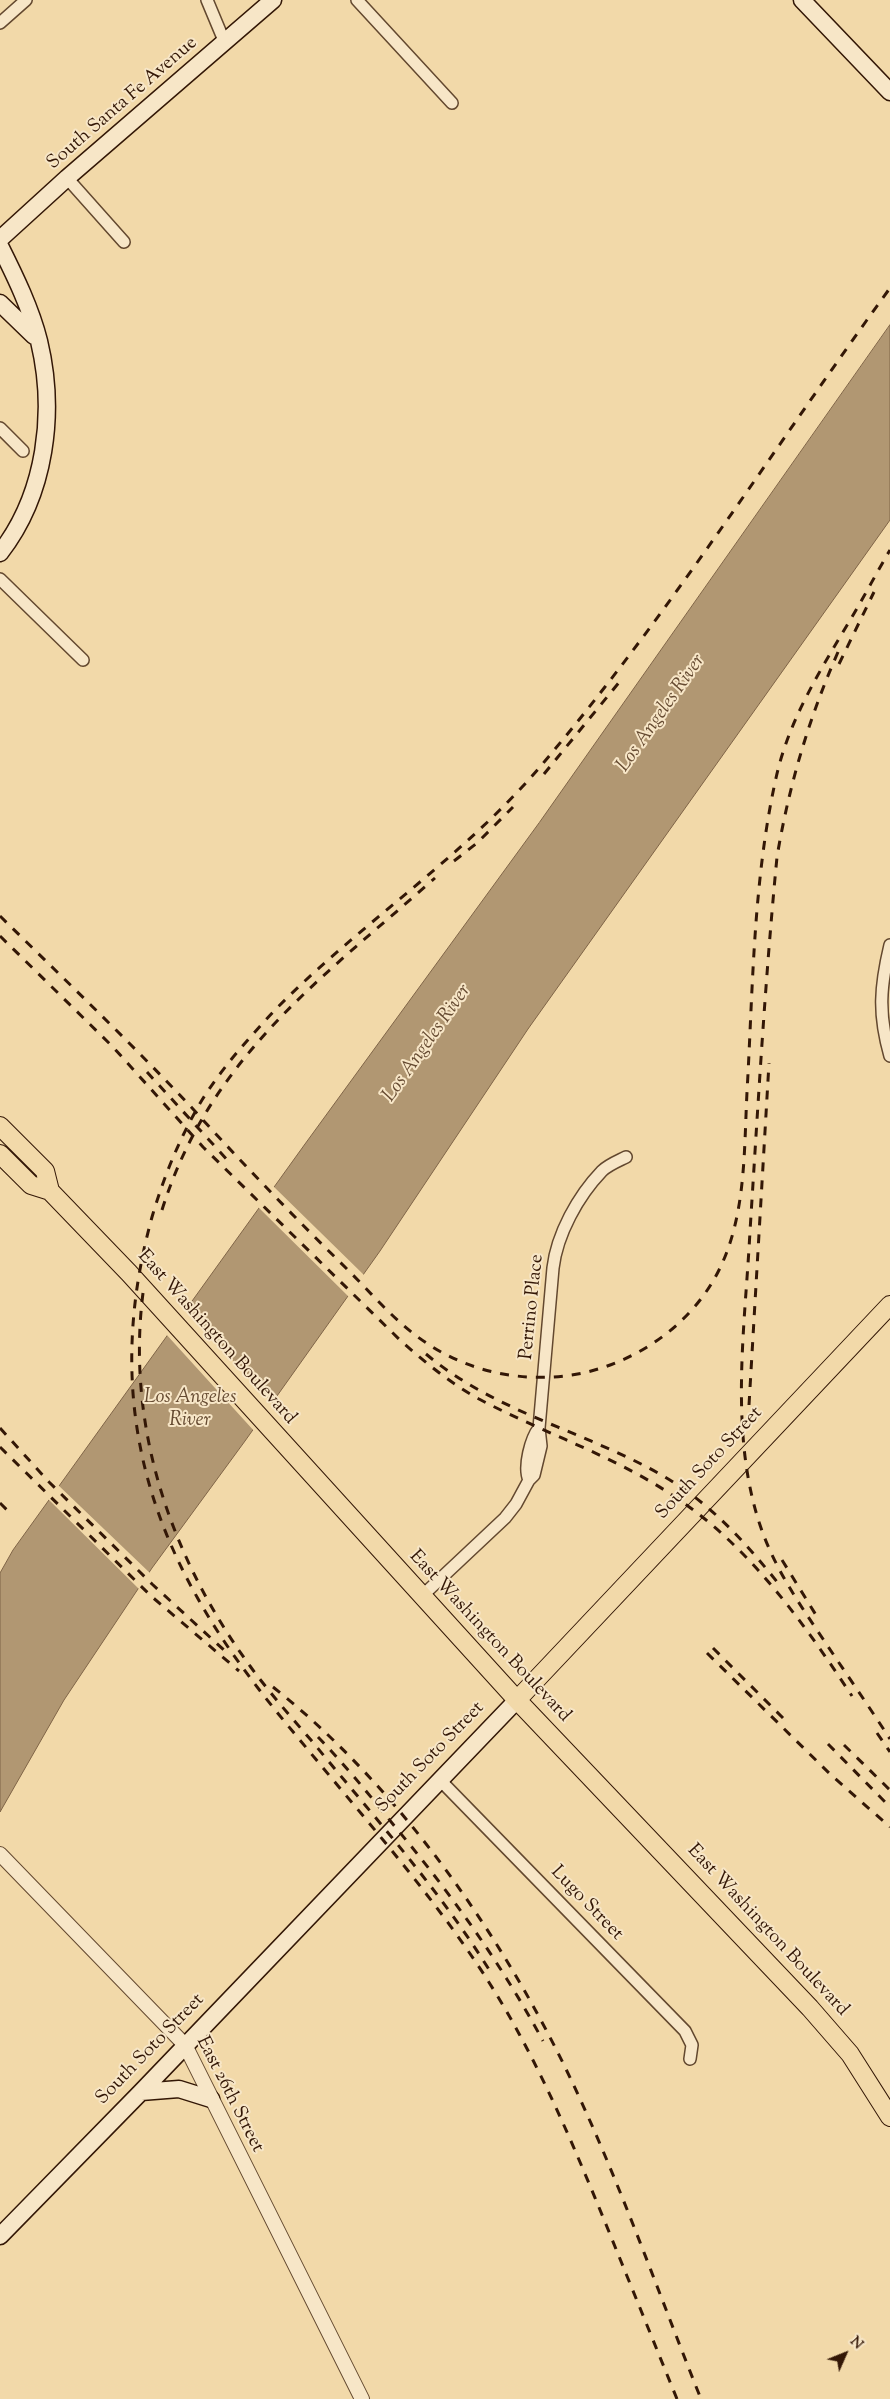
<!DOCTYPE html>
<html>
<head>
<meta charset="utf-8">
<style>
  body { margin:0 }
  #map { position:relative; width:890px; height:2399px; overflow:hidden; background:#f2d9a9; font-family:"Sorts Mill Goudy",serif }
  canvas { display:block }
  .north { position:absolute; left:820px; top:2329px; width:50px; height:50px; -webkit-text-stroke:4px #f7e6c7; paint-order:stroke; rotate:46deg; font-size:14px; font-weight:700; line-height:20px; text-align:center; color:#331706 }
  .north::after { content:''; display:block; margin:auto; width:18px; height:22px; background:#331706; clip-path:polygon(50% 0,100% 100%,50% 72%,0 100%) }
</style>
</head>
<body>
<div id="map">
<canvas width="890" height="2399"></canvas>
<div class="north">N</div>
</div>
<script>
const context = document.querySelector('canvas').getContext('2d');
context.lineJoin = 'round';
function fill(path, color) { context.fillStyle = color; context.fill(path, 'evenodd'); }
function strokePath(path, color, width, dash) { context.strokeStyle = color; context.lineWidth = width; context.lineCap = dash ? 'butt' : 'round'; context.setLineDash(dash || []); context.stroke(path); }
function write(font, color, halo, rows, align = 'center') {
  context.font = font + ' "Sorts Mill Goudy",serif'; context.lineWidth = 4; context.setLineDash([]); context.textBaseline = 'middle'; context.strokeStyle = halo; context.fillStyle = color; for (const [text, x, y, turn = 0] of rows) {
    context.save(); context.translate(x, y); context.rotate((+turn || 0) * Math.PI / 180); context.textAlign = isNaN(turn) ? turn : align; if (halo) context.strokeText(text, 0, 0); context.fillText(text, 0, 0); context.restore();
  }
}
const water = new Path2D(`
  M 890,325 L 890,520 L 528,1029 L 380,1251 L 245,1441 L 152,1568 L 64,1700 L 0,1812 L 0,1573 L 13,1550 L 305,1144 L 539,823 Z`);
const pier = new Path2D(`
  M 272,1185 L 365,1276 L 350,1298 L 257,1206 Z
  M 184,1308 L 274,1405 L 255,1432 L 165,1333 Z
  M 57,1484 L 151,1574 L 140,1590 L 47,1498 Z`);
const minor = new Path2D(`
  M 207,0 L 225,43
  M 357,0 L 452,103
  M 0,23 L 26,0
  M 67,178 L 124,242
  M 0,428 L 23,451
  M 0,579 L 83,660
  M 890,945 C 880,987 878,1014 890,1056
  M 529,1480 C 523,1467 531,1438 539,1428
  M 422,1596 L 505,1518 L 516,1504 L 529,1480 L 534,1475 L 541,1446 L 539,1428 L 553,1268 C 557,1234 578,1196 602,1171 C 608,1165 618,1161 626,1157
  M 440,1780 L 685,2031 L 692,2045 L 690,2059`);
const tertiary = new Path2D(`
  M 0,1854 L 185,2045 L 362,2399`);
const secondary = new Path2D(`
  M 802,0 L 890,92
  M 0,239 L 67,178 L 273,0
  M 0,246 C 15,276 31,309 39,341 C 56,412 46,494 0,553
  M 0,303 L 34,336
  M 141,2092 L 179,2089 L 211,2099
  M 0,2236 L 141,2092 L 517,1700`);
const primary = new Path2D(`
  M 0,1126 L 45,1171 L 50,1191
  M 0,1154 L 31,1185 L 50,1191 L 129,1273 L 517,1700 L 810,2008 L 850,2054 L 890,2117
  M 517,1700 L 890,1305`);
const rail = new Path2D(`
  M 838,652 C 809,718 789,785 777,857 C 765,981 758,1106 750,1231 C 745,1328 729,1432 760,1525 C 774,1567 798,1602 823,1639 C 845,1672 868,1705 890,1739
  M 839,664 L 874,592
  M 544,774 L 621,680
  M 454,861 L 477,843 L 513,807
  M 0,916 C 65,980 131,1043 193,1109 C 243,1164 294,1217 347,1269 C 373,1295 397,1324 428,1344 C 473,1374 530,1384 583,1373 C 641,1360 694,1322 720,1268 C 746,1214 744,1151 747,1092 C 753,988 753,881 776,778 C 789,719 821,669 852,617 C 865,595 877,572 890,550
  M 0,936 L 113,1047 L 203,1147 L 401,1341 C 426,1363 450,1383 479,1399 C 543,1433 615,1456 675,1497 C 749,1546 803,1622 852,1696
  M 147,1072 L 231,1164
  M 162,1210 C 210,1057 321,979 435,878
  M 143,1293 C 126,1427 171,1558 250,1666 C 269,1692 290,1716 311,1740 C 374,1817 441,1891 493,1976
  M 426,1354 C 496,1413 588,1432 665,1477 C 711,1504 745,1542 778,1583
  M 749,1405 L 769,1063
  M 0,1428 L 49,1482 L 152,1584 L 225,1651
  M 0,1447 L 151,1596 L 239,1671
  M 0,1503 L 8,1511
  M 782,1560 L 816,1615
  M 713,1648 L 785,1720
  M 707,1653 L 831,1775 L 890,1827
  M 273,1687 C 394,1783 495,1925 563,2063 C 616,2171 656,2287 701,2399
  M 877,1733 L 890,1752
  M 318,1737 C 344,1764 368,1793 392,1823 C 449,1891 501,1963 543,2041
  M 828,1744 L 890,1807
  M 844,1745 L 890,1790
  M 677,2399 C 653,2340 629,2281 605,2222 C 568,2132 530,2042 475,1961 C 425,1887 366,1820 309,1751 C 268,1702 228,1653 197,1597 C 128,1475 115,1351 152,1217 C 164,1176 180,1137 202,1100 C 222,1068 248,1039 274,1011 C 360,923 466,856 545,761 C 671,612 775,446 890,288`);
const streetNames = [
  ["South Santa Fe Avenue",123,104,-41],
  ["Perrino Place",533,1307,-84],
  ["East Washington Boulevard",216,1338,48],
  ["South Soto Street",710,1464,-47],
  ["East Washington Boulevard",489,1637,47],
  ["South Soto Street",431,1758,-46],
  ["Lugo Street",586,1904,46],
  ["East Washington Boulevard",767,1931,47],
  ["South Soto Street",151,2050,-46],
  ["East 26th Street",229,2095,63]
];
const waterNames = [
  ["Los Angeles River",662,714,-55],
  ["Los Angeles River",428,1044,-55],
  ["Los Angeles",190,1399],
  ["River",190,1422]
];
fill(water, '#b19772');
strokePath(water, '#7f6447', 1);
fill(pier, '#f2d9a9');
strokePath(minor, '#63482f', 14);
strokePath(tertiary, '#63482f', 16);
strokePath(secondary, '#331706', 19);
strokePath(primary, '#331706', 20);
strokePath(minor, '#f7e6c7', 11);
strokePath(tertiary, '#f7e6c7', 14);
strokePath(secondary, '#f7e6c7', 16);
strokePath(primary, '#f2d9a9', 18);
strokePath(rail, '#331706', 3, [9, 9]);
write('19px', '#331706', '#f7e6c7', streetNames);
write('italic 20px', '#654a31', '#f7e6c7', waterNames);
</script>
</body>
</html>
